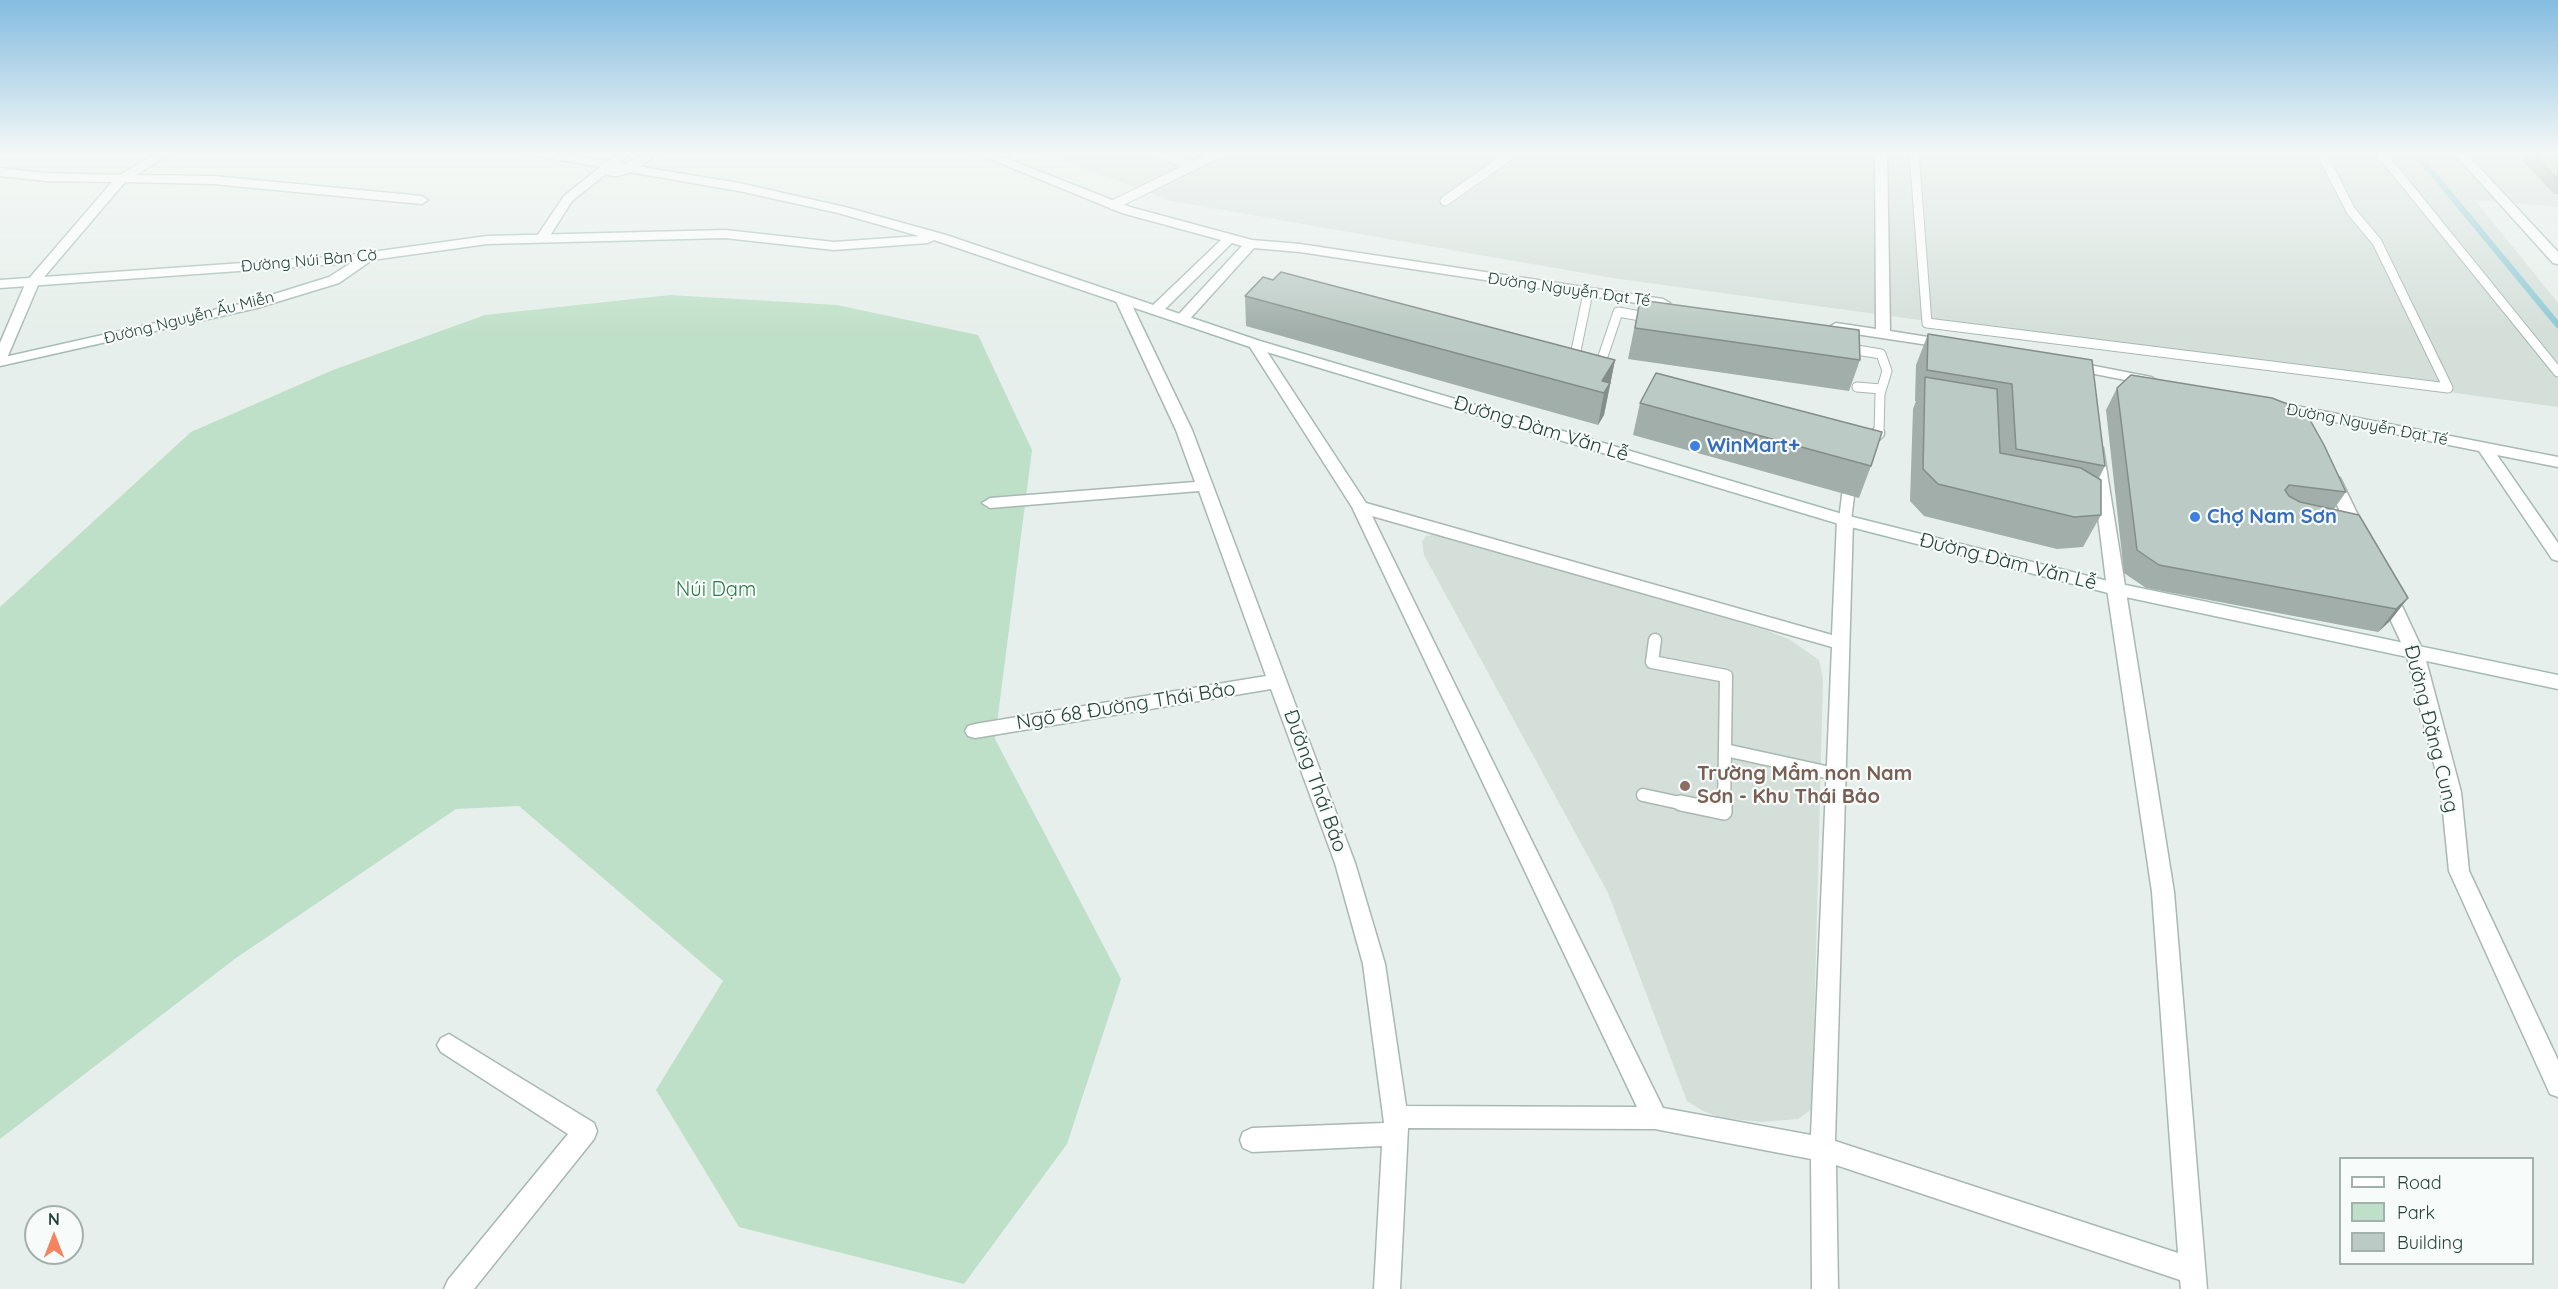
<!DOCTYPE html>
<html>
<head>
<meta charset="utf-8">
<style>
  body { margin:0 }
  #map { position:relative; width:2558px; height:1289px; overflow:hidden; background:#e6efeb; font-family:Quicksand,sans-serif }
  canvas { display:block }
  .legend { position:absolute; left:2339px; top:1157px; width:195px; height:108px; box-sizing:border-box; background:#f7fbf9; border:2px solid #a3b1ad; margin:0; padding:8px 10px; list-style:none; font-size:18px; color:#24423a }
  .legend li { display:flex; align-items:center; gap:12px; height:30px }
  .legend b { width:30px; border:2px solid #a3b1ad }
  .north { position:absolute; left:24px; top:1205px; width:60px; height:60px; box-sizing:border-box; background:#f7fbf9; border:2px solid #a3b1ad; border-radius:50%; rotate:0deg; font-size:16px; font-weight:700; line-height:24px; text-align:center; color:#24423a }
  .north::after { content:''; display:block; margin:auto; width:21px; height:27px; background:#f4845f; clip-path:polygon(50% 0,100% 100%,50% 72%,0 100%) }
</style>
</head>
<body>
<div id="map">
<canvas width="2558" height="1289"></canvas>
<ul class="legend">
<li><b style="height:8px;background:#fff"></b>Road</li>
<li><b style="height:16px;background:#bfe0c8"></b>Park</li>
<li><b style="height:16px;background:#bbcac4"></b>Building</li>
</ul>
<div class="north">N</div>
</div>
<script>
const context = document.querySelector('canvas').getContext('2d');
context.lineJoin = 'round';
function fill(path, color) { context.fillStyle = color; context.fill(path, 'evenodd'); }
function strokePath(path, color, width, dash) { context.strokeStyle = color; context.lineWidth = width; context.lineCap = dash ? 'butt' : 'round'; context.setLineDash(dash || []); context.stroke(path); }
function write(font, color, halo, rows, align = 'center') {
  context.font = font + ' Quicksand,sans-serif'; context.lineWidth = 4.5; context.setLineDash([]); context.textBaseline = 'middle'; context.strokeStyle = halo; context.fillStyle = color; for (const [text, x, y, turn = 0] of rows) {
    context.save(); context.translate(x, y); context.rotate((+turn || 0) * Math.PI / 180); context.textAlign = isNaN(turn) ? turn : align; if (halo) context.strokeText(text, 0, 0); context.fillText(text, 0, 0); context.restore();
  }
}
const built = new Path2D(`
  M 1040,152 L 2558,152 L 2558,207 L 2475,200 L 2558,303 L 2558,407 L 1612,278 L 1171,201 Z
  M 1436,534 L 1765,630 L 1789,639 L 1819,660 L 1823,679 L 1812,1109 L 1798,1119 L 1761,1122 L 1722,1118 L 1703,1111 L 1687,1101 L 1608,893 L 1424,555 L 1422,542 L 1426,536 Z`);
const green = new Path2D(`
  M 670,295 L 837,305 L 978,335 L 1032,450 L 995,739 L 1121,979 L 1067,1144 L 964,1284 L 739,1227 L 656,1090 L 723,981 L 519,806 L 456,809 L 236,958 L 0,1139 L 0,607 L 191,432 L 333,370 L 485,315 Z`);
const stream = new Path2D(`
  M 2415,152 L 2558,325`);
const laneFar2 = new Path2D(`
  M 1156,152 L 1194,166
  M 1914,152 L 1927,323 L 2448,388 L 2377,242 L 2351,211 L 2321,152
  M 2380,152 L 2558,372
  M 1445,201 L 1514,152
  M 1113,205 L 1221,152
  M 1844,348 L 1881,354 L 1887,371 L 1880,394 L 1879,432 L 1876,435
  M 1573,365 L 1588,293
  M 1598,371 L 1618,312 L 1652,318
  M 1857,387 L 1881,389`);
const laneFar1 = new Path2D(`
  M 1869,441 L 1878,433
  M 1845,520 L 1850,480
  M 1655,640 L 1652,662 L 1726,676 L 1725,750
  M 1643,795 L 1689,805
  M 1724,805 L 1725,750 L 1835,774`);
const lane = new Path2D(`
  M 1681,803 L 1724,812 L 1724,803`);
const street = new Path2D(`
  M 158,152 L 173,152 L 136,175 L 213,176 L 422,196 L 428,200 L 422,204 L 213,184 L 125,182 L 39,283 L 7,358 L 0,362 L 0,343 L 26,282 L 112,182 L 46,181 L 0,176 L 0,168 L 46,173 L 120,175 Z
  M 619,152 L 632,152 L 612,169 C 631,164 639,152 658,152 C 647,164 621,182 606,174 L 572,201 L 546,242 L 536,242 L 535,239 L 564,196 Z
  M 973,152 L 990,152 L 1130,207 L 1252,240 L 1300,244 L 1663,299 L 1670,303 L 1663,307 L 1300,252 L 1254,248 L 1187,322 L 1182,323 L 1175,319 L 1177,316 L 1242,246 L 1232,243 L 1161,313 L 1151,313 L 1149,310 L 1151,307 L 1221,240 L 1122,213 Z
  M 1875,152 L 1887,152 L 1890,331 L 1953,341 L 1955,344 L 1953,347 L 1948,348 L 1836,331 L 1829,327 L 1836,323 L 1876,329 Z
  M 1122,295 L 1129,299 L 1192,430 L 1355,863 L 1385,964 L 1406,1106 L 1637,1107 L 1352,507 L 1248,344 L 1255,340 L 1262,344 L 1366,503 L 1832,635 L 1837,520 L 1839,516 L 1851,516 L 1853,520 L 1835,1141 L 2178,1253 L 2152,892 L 2107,589 L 2090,451 L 2098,446 L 2103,448 L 2174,892 L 2207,1289 L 2181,1289 L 2180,1280 L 1836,1165 L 1838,1289 L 1812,1289 L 1811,1159 L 1655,1129 L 1408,1128 L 1400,1289 L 1374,1289 L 1382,1146 L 1252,1152 L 1243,1148 L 1240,1140 L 1243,1132 L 1252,1128 L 1384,1123 L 1363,964 L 1335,863 L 1271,689 L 975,738 L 968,736 L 965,731 L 968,726 L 975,724 L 1266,676 L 1199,491 L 990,508 L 982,503 L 990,498 L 1195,482 L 1176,430 L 1115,299 ZM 1372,516 L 1832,647 L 1811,1135 L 1663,1108 Z
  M 2069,361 L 2151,377 L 2158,381 L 2151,385 L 2064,368 L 2062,365 L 2064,362 Z
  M 2281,403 L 2558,457 L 2558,467 L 2497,455 L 2558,543 L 2558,561 L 2552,559 L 2479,451 L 2276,410 L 2274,407 L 2276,404 Z
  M 2332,473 L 2340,478 L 2367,534 L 2365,538 L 2353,538 L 2351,534 L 2324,478 Z
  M 2386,585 L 2392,587 L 2395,591 L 2424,653 L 2461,792 L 2469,871 L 2558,1060 L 2558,1097 L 2550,1094 L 2449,871 L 2441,792 L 2406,653 L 2377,591 L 2380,587 Z
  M 449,1034 L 594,1123 L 597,1131 L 594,1139 L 474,1289 L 444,1289 L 448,1280 L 568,1134 L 441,1052 L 437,1045 L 441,1038 Z`);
const secondary = new Path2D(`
  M 525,152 L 552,152 L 739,183 L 845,207 L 946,235 L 1260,341 L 1849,516 L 2116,583 L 2558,675 L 2558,689 L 2116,595 L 1839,524 L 1250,347 L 934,240 L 928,243 L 834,250 L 725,238 L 487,244 L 372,260 L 339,283 L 257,308 L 0,366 L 0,358 L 249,302 L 329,277 L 351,263 L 0,288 L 0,280 L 343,256 L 487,236 L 725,230 L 834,242 L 919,236 L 838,213 L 739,191 L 531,155 Z
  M 2453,152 L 2465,152 L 2558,252 L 2558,264 L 2553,263 Z`);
const wall = new Path2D(`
  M 1182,152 L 1210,152 L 1199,158 Z
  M 2514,152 L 2558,152 L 2558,194 L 2554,194 L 2522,160 L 2526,153 Z
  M 1245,296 L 1615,360 L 1604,415 L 1598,425 L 1246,326 Z
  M 1640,300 L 1860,360 L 1849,391 L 1628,359 Z
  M 1928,334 L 2092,360 L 2105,466 L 2099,478 L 2101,515 L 2083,547 L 2057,549 L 1924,516 L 1910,501 L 1913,409 L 1916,401 L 1915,401 L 1916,365 Z
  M 2117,388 L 2346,492 L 2334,509 L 2408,598 L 2390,621 L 2378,632 L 2146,588 L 2124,573 L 2106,410 Z
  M 1640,403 L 1871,466 L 1859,498 L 1633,435 Z`);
const shadedWall = new Path2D(`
  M 1199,152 L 1210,152 L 1199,158 Z
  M 1615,360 L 1604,415 L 1598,425 L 1604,393 L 1602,381 Z
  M 2408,598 L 2390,621 L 2378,632 L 2396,609 Z`);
const building = new Path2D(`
  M 2531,152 L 2558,152 L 2558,180 Z
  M 1281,272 L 1615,360 L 1602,381 L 1610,383 L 1604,393 L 1245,296 L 1263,277 L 1273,280 Z
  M 1640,300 L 1859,330 L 1860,360 L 1635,328 Z
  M 1928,334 L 2092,360 L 2105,466 L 2016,449 L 2012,384 L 1927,370 Z
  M 1656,373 L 1882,432 L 1871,466 L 1640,403 Z
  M 2131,375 L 2272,398 L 2305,411 L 2324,445 L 2346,492 L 2289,485 L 2285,490 L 2289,496 L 2300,502 L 2359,515 L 2408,598 L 2396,609 L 2159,565 L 2137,550 L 2117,388 Z
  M 1925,377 L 1997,389 L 2000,453 L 2081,468 L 2101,480 L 2101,515 L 2074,517 L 1938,484 L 1923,469 Z`);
const markers = [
  [1695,446,6,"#3f7fe0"],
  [2195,517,6,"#3f7fe0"],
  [1685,786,6,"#8d6e63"]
];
const farStreetnames = [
  ["Đường Núi Bàn Cờ",309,261,-5],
  ["Đường Nguyễn Đạt Tế",1569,290,8],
  ["Đường Nguyễn Ấu Miễn",189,318,-14],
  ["Đường Nguyễn Đạt Tế",2367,425,11]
];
const streetNames = [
  ["Đường Đàm Văn Lễ",1541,429,17],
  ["Đường Đàm Văn Lễ",2008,562,14],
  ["Ngõ 68 Đường Thái Bảo",1126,706,-9],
  ["Đường Đặng Cung",2431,729,76],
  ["Đường Thái Bảo",1315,781,70]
];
const shopNames = [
  ["WinMart+",1707,446],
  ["Chợ Nam Sơn",2207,517]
];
const parkNames = [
  ["Núi Dạm",716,590]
];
const educationNames = [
  ["Trường Mầm non Nam",1697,774],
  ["Sơn - Khu Thái Bảo",1697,797]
];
fill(built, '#d4dfda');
fill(green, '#bfe0c8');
strokePath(stream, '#8ec9d4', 6);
strokePath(laneFar2, '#a8b8b2', 11);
strokePath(laneFar1, '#a8b8b2', 15);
strokePath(lane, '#a8b8b2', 18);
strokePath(street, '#a8b8b2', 3);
strokePath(secondary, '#a4bbb3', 3);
strokePath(laneFar2, '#fff', 9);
strokePath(laneFar1, '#fff', 12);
strokePath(lane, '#fff', 15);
fill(street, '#fff');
fill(secondary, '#fff');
fill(wall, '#a1aea9');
fill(shadedWall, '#838d89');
fill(building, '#bbcac4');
strokePath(building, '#838d89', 1.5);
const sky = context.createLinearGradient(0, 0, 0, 333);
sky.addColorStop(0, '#84bce0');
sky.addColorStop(0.46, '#f4f8f6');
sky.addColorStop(1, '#f4f8f600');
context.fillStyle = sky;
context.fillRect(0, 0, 2558, 333);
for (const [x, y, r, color] of markers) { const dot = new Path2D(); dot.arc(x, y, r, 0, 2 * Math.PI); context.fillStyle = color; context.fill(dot); strokePath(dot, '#f7fbf9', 2); }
write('16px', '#24423a', '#f7fbf9', farStreetnames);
write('20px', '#24423a', '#f7fbf9', streetNames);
write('bold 20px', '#366cbe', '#f7fbf9', shopNames, 'left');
write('20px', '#2d7a4b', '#f7fbf9', parkNames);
write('bold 20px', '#785e54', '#f7fbf9', educationNames, 'left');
</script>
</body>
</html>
